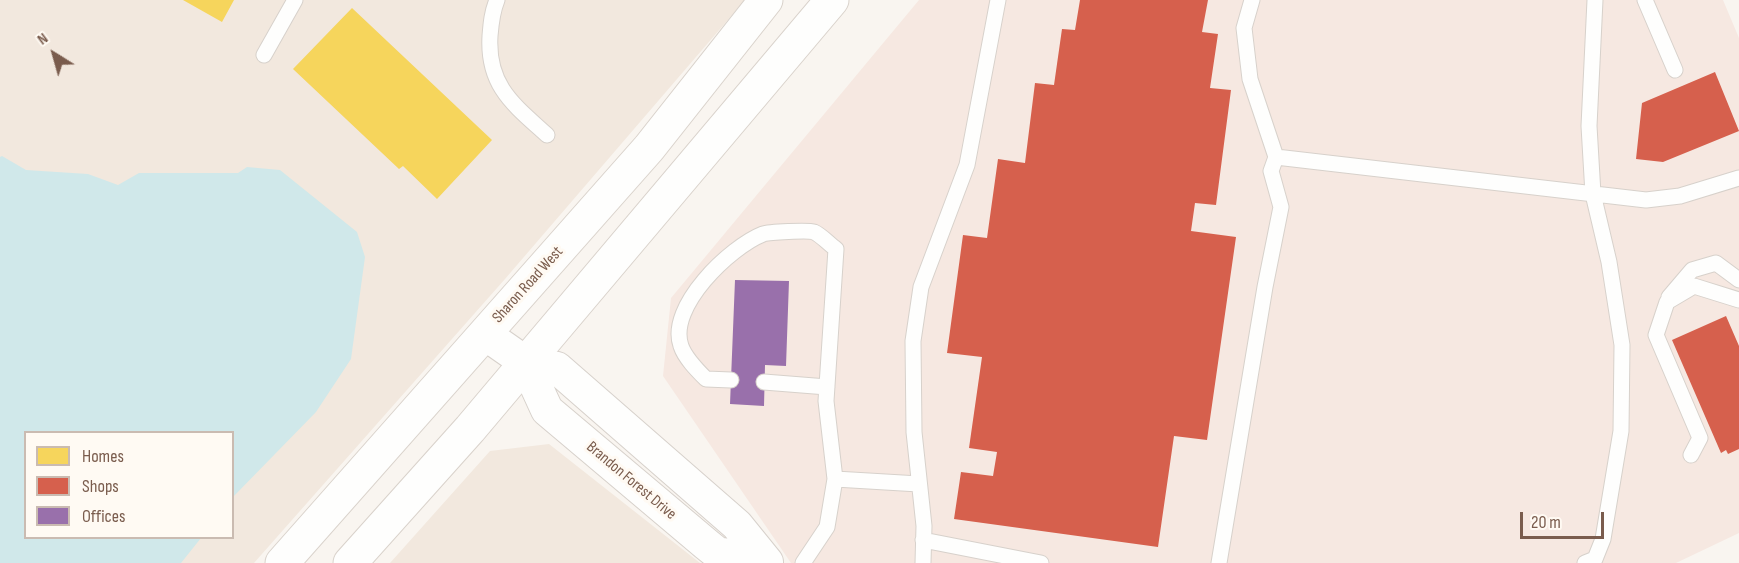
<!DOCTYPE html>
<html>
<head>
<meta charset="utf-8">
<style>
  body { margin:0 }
  #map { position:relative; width:1739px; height:563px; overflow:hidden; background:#f9f5f0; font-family:"Sofia Sans Condensed",sans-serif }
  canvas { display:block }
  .legend { position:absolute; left:24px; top:431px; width:210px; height:108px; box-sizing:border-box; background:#fffaf3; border:2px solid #cabbb1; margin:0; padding:8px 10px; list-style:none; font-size:18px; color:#7a5c4d }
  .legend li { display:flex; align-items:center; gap:12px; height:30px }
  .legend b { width:30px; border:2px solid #cabbb1 }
  .north { position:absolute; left:24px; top:24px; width:60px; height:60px; -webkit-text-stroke:4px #fffaf3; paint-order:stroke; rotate:323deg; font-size:16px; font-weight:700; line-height:24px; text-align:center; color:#7a5c4d }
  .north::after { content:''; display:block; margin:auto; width:21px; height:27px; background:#7a5c4d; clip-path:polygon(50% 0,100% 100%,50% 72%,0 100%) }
  .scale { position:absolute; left:1520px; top:512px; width:84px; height:27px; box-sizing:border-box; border:3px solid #7a5c4d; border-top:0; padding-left:8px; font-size:18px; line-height:21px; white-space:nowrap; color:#7a5c4d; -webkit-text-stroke:4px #fffaf3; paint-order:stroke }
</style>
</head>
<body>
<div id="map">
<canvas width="1739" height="563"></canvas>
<ul class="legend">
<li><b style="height:16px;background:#f6d55c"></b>Homes</li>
<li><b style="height:16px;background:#d6604d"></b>Shops</li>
<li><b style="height:16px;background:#9970ab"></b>Offices</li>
</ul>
<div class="north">N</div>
<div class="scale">20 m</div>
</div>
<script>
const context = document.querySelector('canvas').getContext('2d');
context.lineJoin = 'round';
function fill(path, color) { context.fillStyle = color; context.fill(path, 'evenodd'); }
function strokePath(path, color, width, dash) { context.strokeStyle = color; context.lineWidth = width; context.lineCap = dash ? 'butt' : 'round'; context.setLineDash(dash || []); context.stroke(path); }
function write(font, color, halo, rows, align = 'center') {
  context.font = font + ' "Sofia Sans Condensed",sans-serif'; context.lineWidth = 6; context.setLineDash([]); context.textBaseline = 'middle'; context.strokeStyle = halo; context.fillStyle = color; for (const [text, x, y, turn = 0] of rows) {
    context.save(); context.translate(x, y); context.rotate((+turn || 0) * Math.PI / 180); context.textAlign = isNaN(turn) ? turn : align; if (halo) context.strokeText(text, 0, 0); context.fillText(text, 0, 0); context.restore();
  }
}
const residential = new Path2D(`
  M 0,0 L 745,0 L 505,279 L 254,563 L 0,563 ZM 26,432 L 232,432 L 232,538 L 26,538 Z
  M 549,444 L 700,563 L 390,563 L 490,451 Z`);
const commercial = new Path2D(`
  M 919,0 L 1723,0 L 1739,38 L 1739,533 L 1676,563 L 791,563 L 663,376 L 671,298 Z`);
const water = new Path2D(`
  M 2,156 L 26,170 L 88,174 L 118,185 L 139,173 L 238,173 L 247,167 L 280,170 L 357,232 L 365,257 L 351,359 L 316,412 L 233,497 L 232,432 L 26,432 L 26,538 L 201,538 L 181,563 L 0,563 L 0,157 Z`);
const homes = new Path2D(`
  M 183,0 L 234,0 L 222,22 Z
  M 352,8 L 492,140 L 437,199 L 403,166 L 399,169 L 293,69 Z`);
const shops = new Path2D(`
  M 1080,0 L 1208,0 L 1202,32 L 1218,34 L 1210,88 L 1231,90 L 1216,205 L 1195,203 L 1191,231 L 1236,237 L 1207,440 L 1174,436 L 1158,547 L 954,519 L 961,472 L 993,476 L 997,452 L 969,448 L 982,357 L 947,353 L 963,235 L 987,238 L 998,159 L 1025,163 L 1035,83 L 1054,85 L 1062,29 L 1075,30 Z
  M 1715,72 L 1739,131 L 1663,162 L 1636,159 L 1642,103 Z
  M 1726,316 L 1739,346 L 1739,449 L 1728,454 L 1726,450 L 1721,453 L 1672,340 Z`);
const offices = new Path2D(`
  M 735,280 L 789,281 L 786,366 L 765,365 L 764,406 L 730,404 Z`);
const service = new Path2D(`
  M 497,0 C 492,12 491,23 490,36 C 487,86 514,105 547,135
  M 1645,0 L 1675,70
  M 264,55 L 295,0
  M 1276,157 L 1646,200 L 1680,196 L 1739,178
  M 1669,297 L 1692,270 L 1716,263 L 1739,280
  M 731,380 L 706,379 C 697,370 685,358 681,346 C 667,307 730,247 763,234 C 769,232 808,230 814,232 C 821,235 829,244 836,249 L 826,401 L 835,479 L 827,527 L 803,563
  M 764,382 L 827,387
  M 1691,455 L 1700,438 L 1656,335 L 1667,302 L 1694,286 L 1739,300
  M 835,479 L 919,484
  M 923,540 L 1041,563
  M 923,563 L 924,526 L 914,432 L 913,341 L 921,287 L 967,165 L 998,0
  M 1219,563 L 1265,287 L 1281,207 L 1271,171 L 1276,157 L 1250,79 L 1244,28 L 1252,0
  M 1585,563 L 1595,559 L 1603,539 L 1621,431 L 1622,345 L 1609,262 L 1593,194 L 1589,126 L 1595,0`);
const minor = new Path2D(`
  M 485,334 L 525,362 L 557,368 L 737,525 L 767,562 L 717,553 L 706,544 L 547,410 L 525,362`);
const secondary = new Path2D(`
  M 282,563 L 649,148 L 766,0
  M 350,563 L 470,429 L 832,0`);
const streetNames = [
  ["Sharon Road West",528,285,-48],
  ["Brandon Forest Drive",631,481,40]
];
fill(residential, '#f2e8de');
fill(commercial, '#f6e8e1');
fill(water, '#d0e8ea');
fill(homes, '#f6d55c');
fill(shops, '#d6604d');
fill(offices, '#9970ab');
strokePath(service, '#d7d1cb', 17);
strokePath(minor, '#d7d1cb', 34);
strokePath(secondary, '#d9d2cb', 35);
strokePath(service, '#fefefd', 15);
strokePath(minor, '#fefefd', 32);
strokePath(secondary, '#fefefd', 33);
write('16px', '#7a5c4d', '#fffaf3', streetNames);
</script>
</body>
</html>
